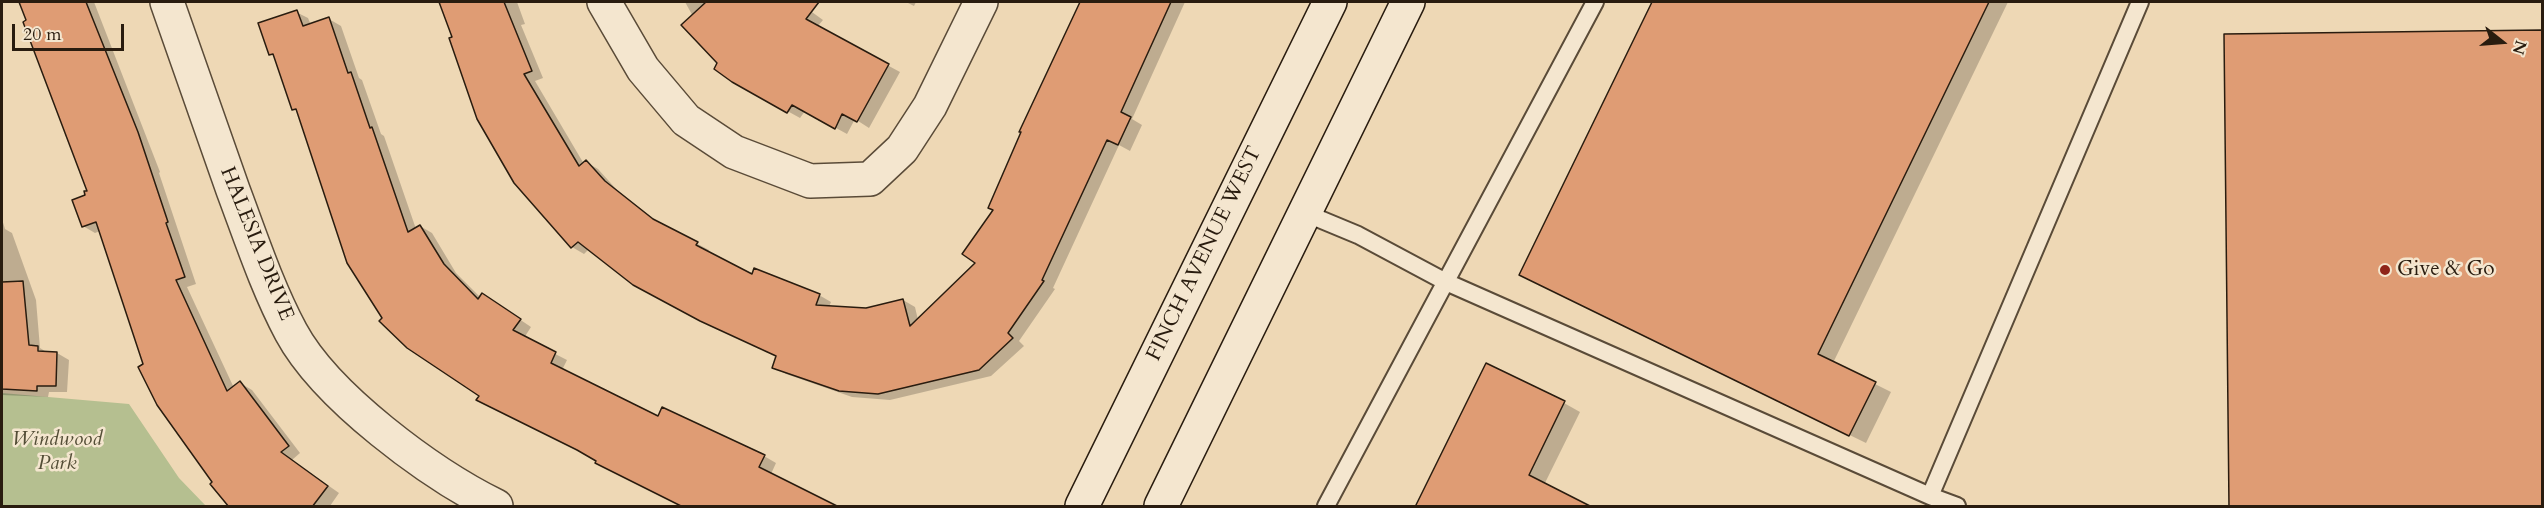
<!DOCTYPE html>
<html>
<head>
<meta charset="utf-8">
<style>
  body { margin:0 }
  #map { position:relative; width:2544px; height:508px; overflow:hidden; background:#eed8b5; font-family:Cardo,serif }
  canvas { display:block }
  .frame { position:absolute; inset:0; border:3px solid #291c0f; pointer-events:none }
  .north { position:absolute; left:2472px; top:12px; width:60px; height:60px; -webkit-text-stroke:4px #f4e6cf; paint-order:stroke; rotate:107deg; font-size:16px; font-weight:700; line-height:24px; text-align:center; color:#291c0f }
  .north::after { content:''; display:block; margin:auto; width:21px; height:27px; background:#291c0f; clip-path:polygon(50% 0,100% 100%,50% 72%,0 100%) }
  .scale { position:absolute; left:12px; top:24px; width:112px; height:27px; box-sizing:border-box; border:3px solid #291c0f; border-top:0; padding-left:8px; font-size:18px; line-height:21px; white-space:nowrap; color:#291c0f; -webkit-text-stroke:4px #f4e6cf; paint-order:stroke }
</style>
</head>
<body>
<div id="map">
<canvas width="2544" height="508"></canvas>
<div class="frame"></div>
<div class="north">N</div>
<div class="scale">20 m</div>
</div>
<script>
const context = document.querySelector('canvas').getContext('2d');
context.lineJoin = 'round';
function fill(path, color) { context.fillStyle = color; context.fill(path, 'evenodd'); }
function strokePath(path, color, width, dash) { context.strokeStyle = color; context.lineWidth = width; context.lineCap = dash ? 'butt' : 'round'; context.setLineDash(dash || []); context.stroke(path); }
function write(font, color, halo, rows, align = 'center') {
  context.font = font + ' Cardo,serif'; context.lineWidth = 5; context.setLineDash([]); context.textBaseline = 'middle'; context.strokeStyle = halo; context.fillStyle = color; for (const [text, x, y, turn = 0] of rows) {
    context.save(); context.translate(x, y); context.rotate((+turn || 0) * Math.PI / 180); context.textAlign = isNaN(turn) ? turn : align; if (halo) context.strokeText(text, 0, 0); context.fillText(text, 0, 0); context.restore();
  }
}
const green = new Path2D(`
  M 2,393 L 129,404 L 179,478 L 206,506 L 2,506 Z`);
const shadow = new Path2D(`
  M 20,2 L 94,2 L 160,172 L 159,173 L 196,284 L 187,287 L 234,388 L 240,383 L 252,390 L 300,453 L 292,460 L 339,493 L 330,506 L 231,506 L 214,482 L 144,365 L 100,231 L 95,233 L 83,226 L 89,191 Z
  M 440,2 L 517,2 L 525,24 L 521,25 L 543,78 L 535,81 L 584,164 L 586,162 L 598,169 L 617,190 L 662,225 L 709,250 L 707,253 L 753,276 L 819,295 L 831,302 L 829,307 L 866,309 L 903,300 L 915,307 L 918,320 L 978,263 L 1022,132 L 1021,131 L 1083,2 L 1185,2 L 1132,119 L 1142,125 L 1130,151 L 1119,145 L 1053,288 L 1055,289 L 1019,341 L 1024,346 L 991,376 L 890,400 L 852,397 L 786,374 L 774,367 L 778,357 L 714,327 L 646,291 L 589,249 L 584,254 L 572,247 L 478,118 Z
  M 685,2 L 798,2 L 823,20 L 817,27 L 900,72 L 869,128 L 855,119 L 847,134 L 805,111 L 800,118 L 733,81 L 719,63 Z
  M 906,2 L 916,2 L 914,6 Z
  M 1653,2 L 2008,2 L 1833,363 L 1891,392 L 1866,443 L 1521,275 Z
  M 296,12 L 308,18 L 311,25 L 329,19 L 341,26 L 359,78 L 362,80 L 381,134 L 384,136 L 416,229 L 420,226 L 432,233 L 456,273 L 481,298 L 494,302 L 531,327 L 524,338 L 567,360 L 562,370 L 659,418 L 764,456 L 776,463 L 771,474 L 598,460 L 481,395 L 384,319 L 298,111 L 293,109 L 276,57 L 270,54 Z
  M 2542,31 L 2542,506 L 2231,506 L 2226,35 Z
  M 2,219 L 5,229 L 12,233 L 36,300 L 40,348 L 48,353 L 57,353 L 69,360 L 67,392 L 49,392 L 48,397 L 2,395 Z
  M 1564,403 L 1580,412 L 1544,485 L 1417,506 Z`);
const building = new Path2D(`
  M 19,2 L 86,2 L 138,132 L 168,222 L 166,223 L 185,277 L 176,280 L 227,391 L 240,381 L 289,446 L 281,452 L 328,486 L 312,507 L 229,507 L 210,484 L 212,482 L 157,405 L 138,367 L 143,364 L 96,222 L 82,227 L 72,200 L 85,195 L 84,191 L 87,191 L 23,22 L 26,20 Z
  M 439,2 L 504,2 L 532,71 L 524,74 L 579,166 L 586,160 L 605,181 L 653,219 L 698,242 L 696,245 L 752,274 L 754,268 L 820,294 L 816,305 L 866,308 L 903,299 L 910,326 L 975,263 L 962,254 L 993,210 L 988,208 L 1021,132 L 1019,132 L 1080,2 L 1171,2 L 1121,112 L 1131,117 L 1118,145 L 1107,140 L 1042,280 L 1044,281 L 1008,333 L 1013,338 L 979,370 L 878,394 L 839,391 L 772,368 L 776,356 L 700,321 L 633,285 L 578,242 L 571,248 L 514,183 L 477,119 L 449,38 L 452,37 Z
  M 706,2 L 819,2 L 806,19 L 889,64 L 857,122 L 842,114 L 835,129 L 792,105 L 787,113 L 732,82 L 714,69 L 717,63 L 681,25 Z
  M 1652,2 L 1989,2 L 1818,354 L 1876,382 L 1849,436 L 1519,275 Z
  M 297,10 L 303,26 L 329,17 L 348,73 L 351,72 L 370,128 L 372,127 L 408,232 L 420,225 L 444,264 L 478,299 L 482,293 L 521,319 L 513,330 L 556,352 L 551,363 L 658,416 L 662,407 L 765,455 L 759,467 L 839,507 L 683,507 L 595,463 L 596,461 L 577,450 L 476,400 L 479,396 L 407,348 L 379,321 L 382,318 L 347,263 L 296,109 L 292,110 L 273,54 L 269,55 L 258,23 Z
  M 2542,30 L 2542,507 L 2229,507 L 2224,34 Z
  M 23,281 L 29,345 L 38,346 L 38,351 L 57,352 L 56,386 L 37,386 L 37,391 L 2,389 L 2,282 Z
  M 1486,363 L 1565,401 L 1529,475 L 1592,507 L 1415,507 Z`);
const service = new Path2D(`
  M 1305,213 L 1358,235 L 1446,282 L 1930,496 L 2140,2
  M 1930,496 L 1957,506
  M 1326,506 L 1595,2`);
const minor = new Path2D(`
  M 167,2 C 189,64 211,127 233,190 C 251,238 267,287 291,332 C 326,397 431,474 496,506
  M 604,2 L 643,69 L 686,120 L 734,152 L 810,181 L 870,179 L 902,149 L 930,106 L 981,2`);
const secondary = new Path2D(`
  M 1082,506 L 1330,2
  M 1161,506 L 1408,2`);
const markers = [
  [2385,270,6,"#8f2418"]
];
const streetNames = [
  ["HALESIA DRIVE",256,244,68],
  ["FINCH AVENUE WEST",1205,254,-64]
];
const poiNames = [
  ["Give & Go",2397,270]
];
const parkNames = [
  ["Windwood",57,440],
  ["Park",57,464]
];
fill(green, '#b5bf90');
fill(shadow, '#0003');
fill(building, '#df9c74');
strokePath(building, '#291c0f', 1.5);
strokePath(service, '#5a4b38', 20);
strokePath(minor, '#5a4b38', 36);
strokePath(secondary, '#291c0f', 36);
strokePath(service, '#f4e6cf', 16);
strokePath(minor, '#f4e6cf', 33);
strokePath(secondary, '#f4e6cf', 33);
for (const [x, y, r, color] of markers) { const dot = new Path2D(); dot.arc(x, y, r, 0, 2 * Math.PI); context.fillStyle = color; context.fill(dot); strokePath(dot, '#f4e6cf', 2); }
write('21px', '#291c0f', '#f4e6cf', streetNames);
write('21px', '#291c0f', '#f4e6cf', poiNames, 'left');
write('italic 21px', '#534d36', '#f4e6cf', parkNames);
</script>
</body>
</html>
